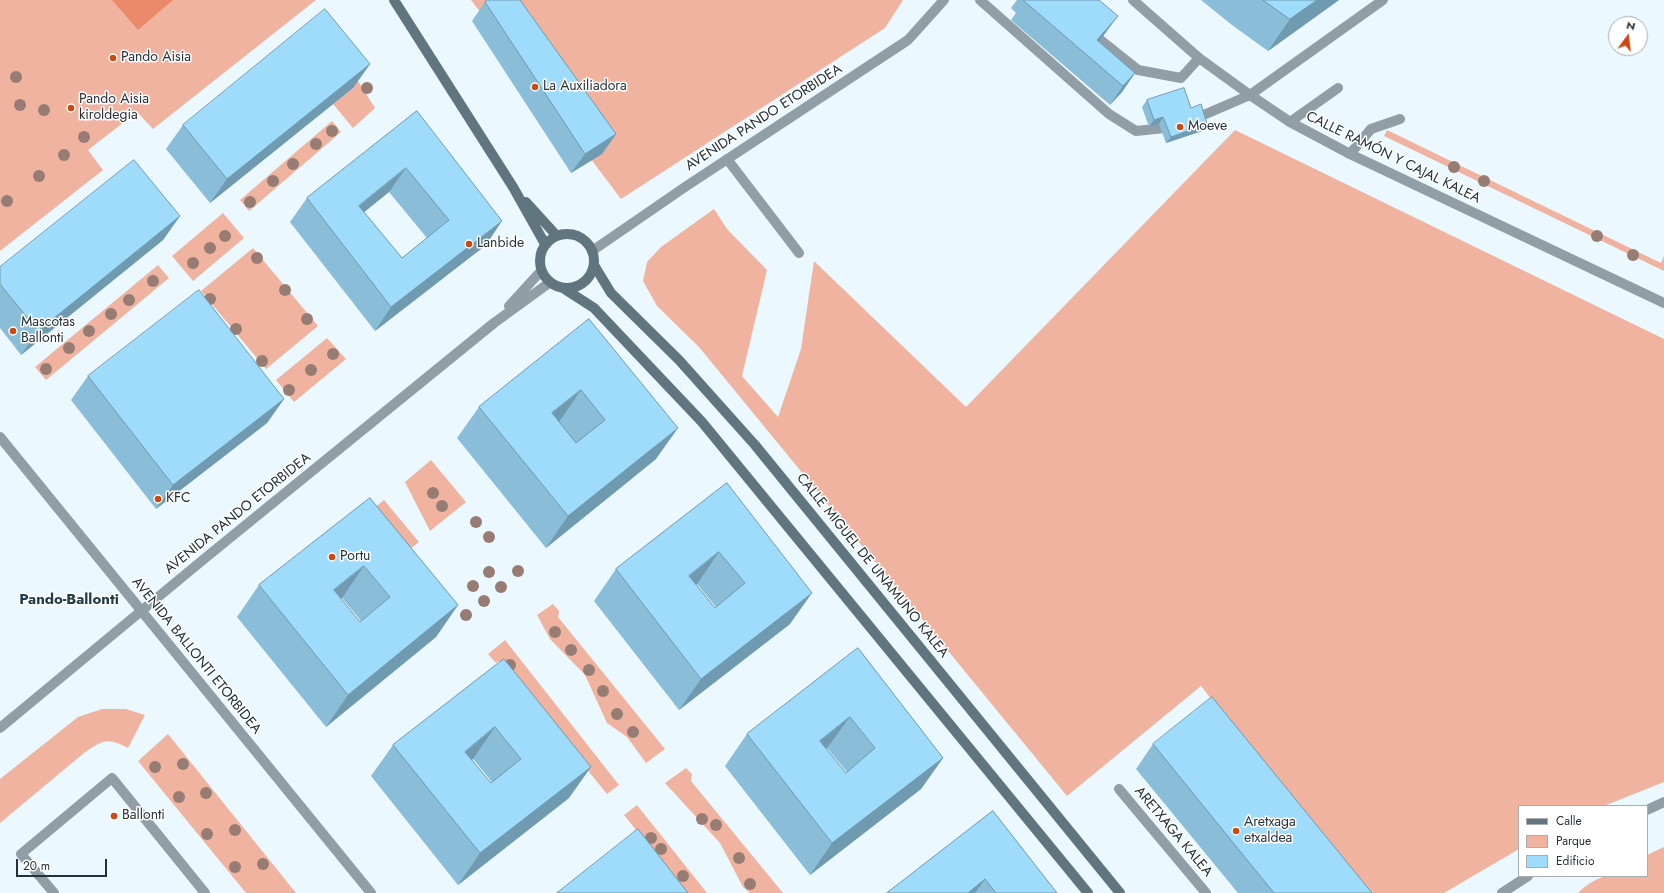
<!DOCTYPE html>
<html>
<head>
<meta charset="utf-8">
<style>
  body { margin:0 }
  #map { position:relative; width:1664px; height:893px; overflow:hidden; background:#ebf8ff; font-family:Jost,sans-serif }
  canvas { display:block }
  .legend { position:absolute; left:1518px; top:805px; width:130px; height:72px; box-sizing:border-box; background:#fff; border:1px solid #a8adaf; margin:0; padding:5px 7px; list-style:none; font-size:12px; color:#253138 }
  .legend li { display:flex; align-items:center; gap:8px; height:20px }
  .legend b { width:20px; border:1px solid #a8adaf }
  .north { position:absolute; left:1608px; top:16px; width:40px; height:40px; box-sizing:border-box; background:#fff; border:1px solid #a8adaf; border-radius:50%; rotate:15deg; font-size:11px; font-weight:700; line-height:16px; text-align:center; color:#253138 }
  .north::after { content:''; display:block; margin:auto; width:14px; height:18px; background:#ce4812; clip-path:polygon(50% 0,100% 100%,50% 72%,0 100%) }
  .scale { position:absolute; left:16px; top:859px; width:91px; height:18px; box-sizing:border-box; border:2px solid #253138; border-top:0; padding-left:5px; font-size:12px; line-height:14px; white-space:nowrap; color:#253138; -webkit-text-stroke:3px #fff; paint-order:stroke }
</style>
</head>
<body>
<div id="map">
<canvas width="1664" height="893"></canvas>
<ul class="legend">
<li><b style="height:5px;background:#61757f"></b>Calle</li>
<li><b style="height:11px;background:#f0b39f"></b>Parque</li>
<li><b style="height:11px;background:#9fdcfb"></b>Edificio</li>
</ul>
<div class="north">N</div>
<div class="scale">20 m</div>
</div>
<script>
const context = document.querySelector('canvas').getContext('2d');
context.lineJoin = 'round';
function fill(path, color) { context.fillStyle = color; context.fill(path, 'evenodd'); }
function strokePath(path, color, width, dash) { context.strokeStyle = color; context.lineWidth = width; context.lineCap = dash ? 'butt' : 'round'; context.setLineDash(dash || []); context.stroke(path); }
function write(font, color, halo, rows, align = 'center') {
  context.font = font + ' Jost,sans-serif'; context.lineWidth = 3; context.setLineDash([]); context.textBaseline = 'middle'; context.strokeStyle = halo; context.fillStyle = color; for (const [text, x, y, turn = 0] of rows) {
    context.save(); context.translate(x, y); context.rotate((+turn || 0) * Math.PI / 180); context.textAlign = isNaN(turn) ? turn : align; if (halo) context.strokeText(text, 0, 0); context.fillText(text, 0, 0); context.restore();
  }
}
const green = new Path2D(`
  M 0,0 L 316,0 L 153,129 L 137,112 L 88,150 L 103,170 L 0,251 Z
  M 471,0 L 903,0 L 885,28 L 621,199 Z
  M 321,22 L 375,108 L 353,128 L 333,104 L 353,88 Z
  M 332,121 L 341,132 L 249,211 L 240,200 Z
  M 1235,130 L 1664,339 L 1664,782 L 1604,806 L 1519,806 L 1519,849 L 1444,893 L 1363,893 L 1201,686 L 1067,796 L 699,347 L 657,306 L 643,281 L 647,262 L 661,247 L 714,209 L 727,229 L 767,270 L 742,376 L 778,417 L 801,349 L 814,261 L 966,407 Z
  M 1387,130 L 1661,263 L 1664,256 L 1664,271 L 1384,136 Z
  M 223,213 L 244,238 L 193,281 L 172,256 Z
  M 253,248 L 318,326 L 266,369 L 201,291 Z
  M 158,265 L 169,278 L 46,380 L 35,367 Z
  M 327,338 L 346,359 L 294,402 L 276,380 Z
  M 431,460 L 466,502 L 430,531 L 405,482 Z
  M 384,500 L 419,542 L 409,550 L 374,508 Z
  M 553,604 L 559,611 L 558,617 L 665,749 L 646,763 L 627,737 L 607,723 L 585,675 L 550,639 L 537,615 Z
  M 505,640 L 619,785 L 607,794 L 499,661 L 496,663 L 488,654 Z
  M 102,709 L 126,709 L 145,715 L 128,748 C 107,737 103,740 84,753 L 0,823 L 0,779 L 78,717 Z
  M 168,734 L 296,893 L 246,893 L 138,761 Z
  M 686,768 L 692,774 L 691,781 L 783,893 L 750,893 L 743,887 L 720,843 L 665,783 Z
  M 637,805 L 707,893 L 687,893 L 624,815 Z
  M 1664,847 L 1664,893 L 1578,893 C 1602,870 1615,876 1647,876 L 1647,855 Z`);
const water = new Path2D(`
  M 112,0 L 173,0 L 138,30 Z`);
const lane = new Path2D(`
  M 980,0 L 1109,114 L 1136,131 L 1174,127
  M 1089,31 L 1138,70 L 1181,78 L 1199,58
  M 1192,120 L 1250,95
  M 1290,122 L 1338,88
  M 1350,154 L 1371,129 L 1400,119
  M 54,893 L 21,854 L 112,778 L 205,893`);
const street = new Path2D(`
  M 1133,0 L 1199,58 L 1250,95 L 1290,122 L 1350,154 L 1664,303
  M 1250,95 L 1383,0
  M 727,159 L 799,253
  M 592,251 L 685,187 L 908,40 L 944,0
  M 509,306 L 541,271
  M 0,437 L 371,893
  M 0,728 L 204,559 L 494,323 L 549,283
  M 1119,789 L 1206,893
  M 1647,810 L 1664,802
  M 1502,893 L 1528,876`);
const secondary = new Path2D(`
  M 394,0 L 513,187 L 545,244
  M 526,202 L 557,236
  M540 261a27 27 0 1 1 54 0a27 27 0 1 1-54 0Z
  M 594,265 L 611,293 L 679,360 L 755,445 L 1120,893
  M 563,288 L 594,308 L 702,422 L 1088,893`);
const trees = [
  [16,77],
  [367,88],
  [20,105],
  [44,110],
  [332,131],
  [84,137],
  [316,144],
  [64,155],
  [293,164],
  [1454,167],
  [39,176],
  [273,181],
  [1484,181],
  [7,201],
  [250,202],
  [225,236],
  [1597,236],
  [210,248],
  [1633,255],
  [257,258],
  [193,263],
  [153,281],
  [285,290],
  [210,299],
  [129,300],
  [111,314],
  [307,319],
  [236,329],
  [89,331],
  [69,348],
  [333,354],
  [262,361],
  [46,369],
  [311,370],
  [289,390],
  [433,493],
  [442,506],
  [476,522],
  [489,537],
  [518,571],
  [489,572],
  [473,586],
  [501,587],
  [484,601],
  [466,615],
  [555,632],
  [571,650],
  [510,665],
  [589,670],
  [603,691],
  [617,714],
  [633,732],
  [183,764],
  [155,767],
  [206,793],
  [179,797],
  [702,819],
  [716,825],
  [235,830],
  [207,834],
  [651,838],
  [661,849],
  [739,858],
  [263,864],
  [235,867],
  [683,876],
  [750,884]
];
const wall = new Path2D(`
  M 1017,0 L 1099,0 L 1104,35 L 1099,41 L 1135,73 L 1122,92 L 1110,105 L 1011,20 L 1016,13 L 1011,8 Z
  M 1201,0 L 1339,0 L 1268,51 L 1232,25 Z
  M 485,2 L 616,134 L 602,154 L 571,173 L 472,21 Z
  M 370,64 L 353,88 L 210,203 L 166,149 L 183,125 Z
  M 1147,100 L 1191,108 L 1207,124 L 1202,131 L 1166,143 L 1159,124 L 1149,127 L 1142,107 Z
  M 417,111 L 486,245 L 375,331 L 290,222 L 307,198 ZM 389,192 L 427,238 L 402,258 L 364,212 Z
  M 180,216 L 163,240 L 21,355 L 0,328 L 0,267 Z
  M 589,319 L 656,459 L 546,548 L 457,438 L 479,407 Z
  M 88,376 L 284,399 L 267,423 L 156,509 L 71,400 Z
  M 727,483 L 790,624 L 679,710 L 594,601 L 616,569 ZM 696,584 L 697,584 L 716,607 L 715,608 Z
  M 370,498 L 458,605 L 436,637 L 326,727 L 237,617 L 259,585 ZM 342,598 L 361,621 L 360,622 L 341,599 Z
  M 858,648 L 943,758 L 921,789 L 810,875 L 725,766 L 747,734 ZM 827,748 L 847,772 L 846,773 L 826,749 Z
  M 504,659 L 569,798 L 458,885 L 371,776 L 393,745 ZM 473,759 L 492,782 L 491,783 L 472,760 Z
  M 1153,744 L 1372,893 L 1238,893 L 1136,769 Z
  M 993,811 L 1057,893 L 887,893 Z`);
const shadedWall = new Path2D(`
  M 1317,0 L 1339,0 L 1268,51 L 1290,19 Z
  M 1118,16 L 1104,35 L 1087,55 L 1097,40 Z
  M 370,64 L 353,88 L 210,203 L 227,179 Z
  M 1135,73 L 1122,92 L 1110,105 L 1123,86 Z
  M 1163,117 L 1159,124 L 1149,127 L 1154,120 Z
  M 1207,124 L 1202,131 L 1166,143 L 1171,137 Z
  M 616,134 L 602,154 L 571,173 L 585,154 Z
  M 406,168 L 389,192 L 342,230 L 359,206 Z
  M 180,216 L 163,240 L 21,355 L 38,331 Z
  M 502,221 L 486,245 L 375,331 L 391,307 Z
  M 581,390 L 559,422 L 552,413 Z
  M 284,399 L 267,423 L 156,509 L 173,485 Z
  M 678,428 L 656,459 L 546,548 L 568,516 Z
  M 719,552 L 697,584 L 667,608 L 689,576 Z
  M 364,566 L 342,598 L 312,622 L 334,590 Z
  M 812,593 L 790,624 L 679,710 L 701,679 Z
  M 458,605 L 436,637 L 326,727 L 348,695 Z
  M 850,717 L 827,748 L 798,773 L 820,741 Z
  M 495,727 L 473,759 L 443,784 L 465,752 Z
  M 943,758 L 921,789 L 810,875 L 832,843 Z
  M 591,767 L 569,798 L 458,885 L 480,853 Z
  M 985,879 L 975,893 L 968,893 Z`);
const building = new Path2D(`
  M 488,0 L 520,0 L 616,134 L 585,154 L 485,2 Z
  M 1025,0 L 1099,0 L 1118,16 L 1097,40 L 1135,73 L 1123,86 L 1024,1 Z
  M 1263,0 L 1317,0 L 1290,19 Z
  M 325,9 L 370,64 L 227,179 L 183,125 Z
  M 1184,88 L 1191,108 L 1201,104 L 1207,124 L 1171,137 L 1163,117 L 1154,120 L 1147,100 Z
  M 417,111 L 502,221 L 391,307 L 307,198 ZM 406,168 L 449,220 L 402,258 L 359,206 Z
  M 134,160 L 180,216 L 38,331 L 0,284 L 0,267 Z
  M 199,290 L 284,399 L 173,485 L 88,376 Z
  M 589,319 L 678,428 L 568,516 L 479,407 ZM 581,390 L 605,420 L 576,443 L 552,413 Z
  M 727,483 L 812,593 L 701,679 L 616,569 ZM 719,552 L 745,583 L 715,608 L 689,576 Z
  M 370,498 L 458,605 L 348,695 L 259,585 ZM 364,566 L 390,597 L 360,622 L 334,590 Z
  M 858,648 L 943,758 L 832,843 L 747,734 ZM 850,717 L 875,748 L 846,773 L 820,741 Z
  M 504,659 L 591,767 L 480,853 L 393,745 ZM 495,727 L 521,759 L 491,783 L 465,752 Z
  M 1212,697 L 1372,893 L 1274,893 L 1153,744 Z
  M 993,811 L 1057,893 L 996,893 L 985,879 L 968,893 L 887,893 Z
  M 638,829 L 688,893 L 557,893 Z`);
const markers = [
  [113,58,4,"#ce4812"],
  [535,87,4,"#ce4812"],
  [71,108,4,"#ce4812"],
  [1180,127,4,"#ce4812"],
  [469,244,4,"#ce4812"],
  [13,331,4,"#ce4812"],
  [158,499,4,"#ce4812"],
  [332,557,4,"#ce4812"],
  [114,816,4,"#ce4812"],
  [1236,831,4,"#ce4812"]
];
const poiNames = [
  ["Pando Aisia",121,58],
  ["La Auxiliadora",543,87],
  ["Pando Aisia",79,100],
  ["kiroldegia",79,116],
  ["Moeve",1188,127],
  ["Lanbide",477,244],
  ["Mascotas",21,323],
  ["Ballonti",21,339],
  ["KFC",166,499],
  ["Portu",340,557],
  ["Ballonti",122,816],
  ["Aretxaga",1244,823],
  ["etxaldea",1244,839]
];
const streetNames = [
  ["AVENIDA PANDO ETORBIDEA",764,118,-33],
  ["CALLE RAMÓN Y CAJAL KALEA",1393,158,26],
  ["AVENIDA PANDO ETORBIDEA",238,514,-39],
  ["CALLE MIGUEL DE UNAMUNO KALEA",872,566,51],
  ["AVENIDA BALLONTI ETORBIDEA",196,656,51],
  ["ARETXAGA KALEA",1173,832,50]
];
const neighbourhoodNames = [
  ["Pando-Ballonti",69,600]
];
fill(green, '#f0b39f');
fill(water, '#eb8a6b');
strokePath(lane, '#919ea6', 10);
strokePath(street, '#919ea6', 10);
strokePath(secondary, '#61757f', 10);
context.fillStyle = '#977c74';
for (const [x, y] of trees) { context.beginPath(); context.arc(x, y, 6, 0, 2 * Math.PI); context.fill(); }
fill(wall, '#89bdd8');
fill(shadedWall, '#6f9ab0');
fill(building, '#9fdcfb');
strokePath(building, '#6f9ab0', 1);
for (const [x, y, r, color] of markers) { const dot = new Path2D(); dot.arc(x, y, r, 0, 2 * Math.PI); context.fillStyle = color; context.fill(dot); strokePath(dot, '#fff', 1.5); }
write('14px', '#253138', '#fff', poiNames, 'left');
write('14px', '#253138', '#fff', streetNames);
write('bold 15px', '#203c4a', '#fff', neighbourhoodNames);
</script>
</body>
</html>
